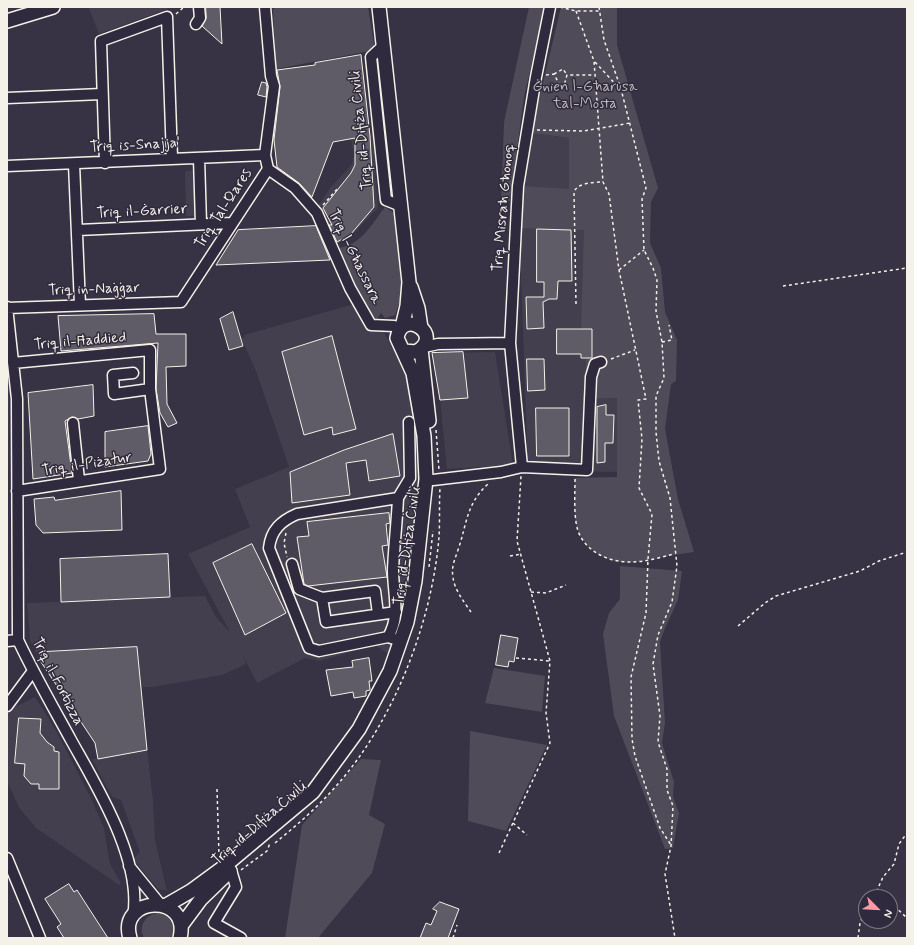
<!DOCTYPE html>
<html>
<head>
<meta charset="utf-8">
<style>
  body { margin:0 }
  #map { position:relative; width:914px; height:945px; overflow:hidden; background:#373244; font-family:Mynerve,sans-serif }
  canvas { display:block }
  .frame { position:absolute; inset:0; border:8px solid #f4f1e8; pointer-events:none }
  .north { position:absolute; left:858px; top:889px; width:40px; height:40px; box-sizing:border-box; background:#2f2a3d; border:1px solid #7e7a81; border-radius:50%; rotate:114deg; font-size:11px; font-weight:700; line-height:16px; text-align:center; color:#f4f1e8 }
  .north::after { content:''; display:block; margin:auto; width:14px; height:18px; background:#ff9aa2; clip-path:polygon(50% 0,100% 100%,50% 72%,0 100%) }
</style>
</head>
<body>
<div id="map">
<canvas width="914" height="945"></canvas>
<div class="frame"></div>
<div class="north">N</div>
</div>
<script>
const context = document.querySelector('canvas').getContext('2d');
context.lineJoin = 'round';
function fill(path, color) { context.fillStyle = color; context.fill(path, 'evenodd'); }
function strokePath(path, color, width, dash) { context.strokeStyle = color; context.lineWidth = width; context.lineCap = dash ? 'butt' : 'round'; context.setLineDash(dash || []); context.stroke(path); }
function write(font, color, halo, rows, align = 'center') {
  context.font = font + ' Mynerve,sans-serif'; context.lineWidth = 3; context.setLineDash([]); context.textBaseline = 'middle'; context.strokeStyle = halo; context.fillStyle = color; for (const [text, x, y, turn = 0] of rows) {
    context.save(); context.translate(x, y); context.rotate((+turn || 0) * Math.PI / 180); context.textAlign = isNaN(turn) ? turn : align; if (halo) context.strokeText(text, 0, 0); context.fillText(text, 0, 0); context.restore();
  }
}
const built = new Path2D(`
  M 92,7 L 173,7 L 99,34 L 89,8 Z
  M 531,133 L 569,138 L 569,189 L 584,192 L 592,329 L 586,399 L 617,398 L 617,472 L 528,471 L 519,220 Z
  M 373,135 L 378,208 L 351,236 L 335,245 L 316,209 L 330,188 L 352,164 L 354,154 L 351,139 Z
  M 195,170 L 196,216 L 186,216 L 185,171 Z
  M 365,301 L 411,378 L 423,491 L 406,610 L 391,656 L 375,645 L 319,661 L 305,658 L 257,683 L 243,656 L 246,664 L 222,675 L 153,687 L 140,687 L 153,801 L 155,840 L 167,891 L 158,889 L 133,859 L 140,852 L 121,800 L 112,797 L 92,759 L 97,759 L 95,743 L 39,659 L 30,641 L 27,603 L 205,596 L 216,617 L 230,632 L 188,554 L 250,527 L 235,489 L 289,467 L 256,371 L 241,338 L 245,337 L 244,335 Z
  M 495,352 L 513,465 L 447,469 L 440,400 L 432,353 Z
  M 7,372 L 9,382 L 7,636 Z
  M 35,697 L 54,727 L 90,796 L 104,828 L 110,864 L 121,883 L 119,885 L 36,828 L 20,809 L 7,782 L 7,714 L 11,709 Z`);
const green = new Path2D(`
  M 279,7 L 368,7 L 375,50 L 276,69 L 273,9 Z
  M 529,7 L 545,7 L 524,97 L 510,201 L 501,201 L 504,122 Z
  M 561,7 L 617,7 L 617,45 L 658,188 L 651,202 L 650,243 L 661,268 L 665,312 L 677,340 L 676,381 L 671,384 L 665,429 L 678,499 L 694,552 C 674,554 654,560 634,562 C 608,565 582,550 576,524 C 573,510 575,492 575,478 L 617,477 L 617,398 L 586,399 L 586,358 L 581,329 L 584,230 L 519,228 L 522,186 L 569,189 L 569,138 L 531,133 Z
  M 385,207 L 394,213 L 403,291 L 395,315 L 385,318 L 381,313 L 377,319 L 374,317 L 353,285 L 339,248 C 362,244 371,225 385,207 Z
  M 620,566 L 682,571 L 678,600 L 665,628 L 660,642 L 665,723 L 662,743 L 674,782 L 673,797 L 679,813 L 673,848 L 665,849 L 614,716 L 603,634 L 609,613 L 620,599 Z
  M 494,668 L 545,676 L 542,712 L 485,703 Z
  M 470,731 L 547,745 L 506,831 L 468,821 Z
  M 361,759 L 381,760 L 369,815 L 385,824 L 372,873 L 318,938 L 285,938 L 302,825 Z
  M 158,913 C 170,915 177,926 171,938 L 144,938 C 138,926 145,915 158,913 Z`);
const building = new Path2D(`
  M 206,7 L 220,7 L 222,44 L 202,26 L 206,18 Z
  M 361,55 L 370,136 L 374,207 L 351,234 L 337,242 L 329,225 L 332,225 L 323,208 L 351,173 L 355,165 L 355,138 L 333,142 L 312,197 L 299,183 L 277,167 L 274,140 L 280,87 L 277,70 L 315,65 L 315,63 Z
  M 262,82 L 266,83 L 267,87 L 266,97 L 258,95 Z
  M 316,226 L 330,260 L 216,265 L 238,230 Z
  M 537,229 L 571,230 L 572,281 L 558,281 L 557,299 L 549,299 L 543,302 L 544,328 L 527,329 L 526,297 L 544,297 L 544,282 L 537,282 Z
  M 233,312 L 243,346 L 229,350 L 220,319 Z
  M 154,314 L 156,334 L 186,334 L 186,366 L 166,367 L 167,404 L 177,423 L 168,427 L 160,413 L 156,389 L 158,343 L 61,351 L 58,316 Z
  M 557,329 L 592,329 L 592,358 L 581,358 L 581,354 L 557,354 Z
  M 332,336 L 356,429 L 333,435 L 332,427 L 304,435 L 282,352 Z
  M 463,352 L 468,398 L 440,400 L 432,353 Z
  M 527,359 L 544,359 L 545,390 L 528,391 Z
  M 93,385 L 94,416 L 78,419 L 72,417 L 65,421 L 72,473 L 33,479 L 28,393 Z
  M 606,405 L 606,415 L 614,415 L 613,443 L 605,443 L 605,462 L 597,463 L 597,407 Z
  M 536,408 L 569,408 L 569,456 L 537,456 Z
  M 148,426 L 151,454 L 148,461 L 105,467 L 105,432 Z
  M 393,434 L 400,476 L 369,481 L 366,460 L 346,463 L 350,495 L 292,503 L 290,472 L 344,450 Z
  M 121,491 L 122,530 L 43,533 L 36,525 L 34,499 L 54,497 L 55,500 Z
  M 389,513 L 390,523 L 386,524 L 388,545 L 382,546 L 387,577 L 308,586 L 304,584 L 297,537 L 309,536 L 307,522 Z
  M 252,544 L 286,613 L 245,635 L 213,563 Z
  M 168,554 L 170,597 L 61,602 L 60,559 Z
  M 501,635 L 518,638 L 514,662 L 509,661 L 508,667 L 496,665 Z
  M 137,647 L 147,750 L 98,759 L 95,743 L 39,659 L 43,652 Z
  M 369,658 L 372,681 L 369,681 L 370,690 L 366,691 L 366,696 L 354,698 L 353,692 L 331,696 L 326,670 L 353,667 L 352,661 Z
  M 19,718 L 41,719 L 40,733 L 47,742 L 54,747 L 54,751 L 59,752 L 59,789 L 39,789 L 39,784 L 31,784 L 24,776 L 25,764 L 15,763 Z
  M 69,884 L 74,892 L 77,890 L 108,938 L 64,938 L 57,927 L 61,924 L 45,899 Z
  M 440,902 L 459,909 L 448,938 L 420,938 L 426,923 L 431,925 L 437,911 L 433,909 Z`);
const path = new Path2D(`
  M 560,7 L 576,11 L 599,11
  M 599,7 L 604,40 L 621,89 L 646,188 L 642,199 L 644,250 L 653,268 L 657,280 L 656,311 L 662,342 L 664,378 L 656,396 L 656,432 L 659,461 L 670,498 L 677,566 L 672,602 L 658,635 L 653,664 L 660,716 L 658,742 L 667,769 L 667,790 L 673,806 L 671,846 L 665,874 L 675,938
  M 576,11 L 594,61 L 603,182 L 609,194 L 619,270 L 646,399 L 638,400 L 642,439 L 639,488 L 652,514 L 648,559 L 646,613 L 631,677 L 632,739 L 635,756 L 660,828 L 671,845
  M 176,14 L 184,7
  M 595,62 L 619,88
  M 554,74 L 563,69 L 567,75
  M 546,75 L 554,74 L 561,88 L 564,86 L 567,75 L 595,75
  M 537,130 L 584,131 L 630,123
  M 323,205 L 339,187
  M 619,270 L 644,250
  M 783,286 L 907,268
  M 576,304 L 574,192 C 577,183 594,182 603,182
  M 662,342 L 672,340 L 669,325
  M 611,359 L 635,350
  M 436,430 L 439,470
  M 575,479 C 575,493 574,508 576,522 C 579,549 607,563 632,562 C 646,562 661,557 674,554
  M 286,533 L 284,543 L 287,557
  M 510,556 L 521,554
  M 429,567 L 433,531
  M 531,592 L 546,593 L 566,585
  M 471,612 C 464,602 454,589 453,577 C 451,567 455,559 458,550 C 467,524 466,504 488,484
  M 738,626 L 765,603 L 776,596 L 860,571 L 879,561 L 907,552
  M 516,658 L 550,661
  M 217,789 L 219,855
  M 513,823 L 527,835
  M 275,843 C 297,825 318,807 337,785 C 394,721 432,622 439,537 C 440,521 439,504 440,488
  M 499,853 L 550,743 L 546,713 L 550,661 L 517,541 L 521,476
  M 241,870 L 267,851 L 270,843
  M 876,894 L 882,897
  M 874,897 L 883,877 L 894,864 L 899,844 L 907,833
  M 890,902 L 907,918
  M 453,938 L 457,925
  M 858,938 L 860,923 L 866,909`);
const minor = new Path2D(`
  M 196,24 L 200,18 L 199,7
  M 384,45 L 371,57 L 386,200 L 401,206
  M 7,98 L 102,94
  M 199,158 L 201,224
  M 105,163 L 101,41 L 167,17 L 172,158
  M 74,164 L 80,305
  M 7,166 C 93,163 179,159 265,155
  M 268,169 L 295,188 L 317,213 L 350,288 L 371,325 L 394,326 L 401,328
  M 78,230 L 232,223
  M 7,307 L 17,399 L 18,640 C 34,674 53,707 71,740 C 97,787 143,861 133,917
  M 7,308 L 181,302 L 268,169 L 265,155 L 274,86 L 271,76 L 265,7
  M 510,343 L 522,467
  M 424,347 L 438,344 L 510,343 L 518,186 L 536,77 L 550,7
  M 13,363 L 150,350 L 150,389 L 160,469 L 17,491
  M 133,373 L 113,375 L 114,394 L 150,389
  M 73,423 L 79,480
  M 433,480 L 501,472 L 522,467 L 587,470 L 591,377 L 595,364 L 601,362
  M 292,564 L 299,589 L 322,598
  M 378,614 L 375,591 L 322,598 L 326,622 L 396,612
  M 388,637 C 401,615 393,594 393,570 C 394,546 397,522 398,498
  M 7,641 L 18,640
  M 401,641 L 388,637 L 319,651 L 309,648 L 269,548 C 271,530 281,521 297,514 L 398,498 L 410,478 L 409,422
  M 7,706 L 33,671
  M 7,858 L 40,938
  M 129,866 L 160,904
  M 231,870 L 236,887 L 214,923 L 241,938`);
const major = new Path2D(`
  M 379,7 L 409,282 L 407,306 L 402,327
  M 7,21 L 53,7
  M 411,287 L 418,308 L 421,328
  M 421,349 L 429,421
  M 165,906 L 191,891 L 221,869 L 313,792 L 359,729 L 390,671 L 407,622 L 415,581 L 426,479 L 424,436 L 413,373 L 397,338 C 402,307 446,335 416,352 L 404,351
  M 181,926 L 201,899 L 230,871
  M 130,938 C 117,896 191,892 180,938`);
const parkNames = [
  ["Ġnien l-Għarusa",585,88],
  ["tal-Mosta",585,105]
];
const streetNames = [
  ["Triq id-Difiża Ċivili",362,130,-96],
  ["Triq is-Snajja'",135,146,-3],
  ["Triq Misraħ Għonoq",504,208,-85],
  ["Triq Tal-Qares",224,209,-57],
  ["Triq il-Ġarrier",142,212,-3],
  ["Triq l-Għassara",354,257,64],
  ["Triq in-Naġġar",94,290,-2],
  ["Triq il-Ħaddied",80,342,-5],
  ["Triq il-Piżatur",87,465,-9],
  ["Triq id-Difiża Ċivili",408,546,-82],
  ["Triq il-Fortizza",57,682,63],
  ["Triq id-Difiża Ċivili",260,824,-41]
];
fill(built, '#433f4e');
fill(green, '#504b59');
fill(building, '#5f5c67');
strokePath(building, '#f4f1e8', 1);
strokePath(minor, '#f4f1e8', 13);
strokePath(major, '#f4f1e8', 16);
strokePath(path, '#f4f1e8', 1.5, [3, 3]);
strokePath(minor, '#2f2a3d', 10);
strokePath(major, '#2f2a3d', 13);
write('15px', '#bbb7b6', '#2f2a3d', parkNames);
write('15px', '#f4f1e8', '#2f2a3d', streetNames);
</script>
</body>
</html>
